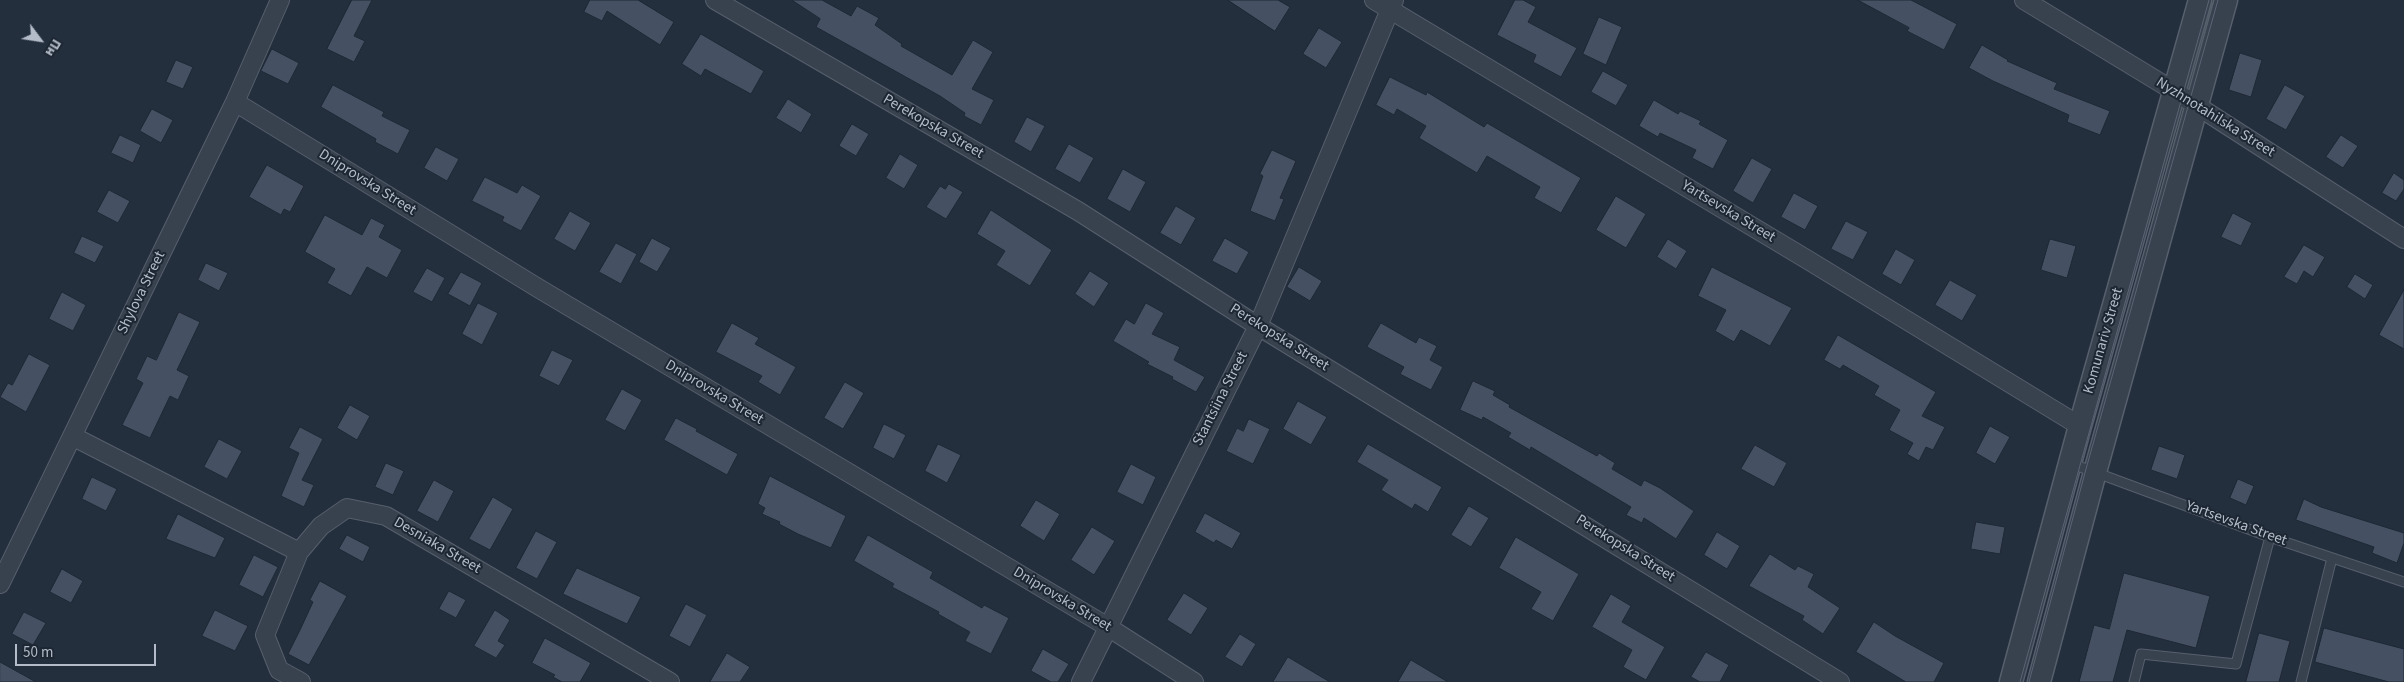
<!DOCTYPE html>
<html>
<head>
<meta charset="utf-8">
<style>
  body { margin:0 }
  #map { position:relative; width:2404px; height:682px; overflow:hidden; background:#242f3e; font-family:"Source Sans 3",sans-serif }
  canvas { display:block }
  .north { position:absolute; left:15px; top:15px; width:50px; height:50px; -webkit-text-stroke:4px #1d2633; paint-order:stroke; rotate:121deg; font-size:14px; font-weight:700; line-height:20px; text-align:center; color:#b4bcc9 }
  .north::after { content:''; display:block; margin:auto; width:18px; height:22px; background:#b4bcc9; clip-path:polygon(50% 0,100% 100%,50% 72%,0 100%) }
  .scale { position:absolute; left:15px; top:644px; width:141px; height:22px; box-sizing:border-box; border:2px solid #b4bcc9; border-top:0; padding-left:6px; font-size:15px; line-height:18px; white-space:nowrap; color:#b4bcc9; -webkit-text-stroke:4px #1d2633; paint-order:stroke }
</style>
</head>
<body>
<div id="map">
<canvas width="2404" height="682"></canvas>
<div class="north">Пн</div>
<div class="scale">50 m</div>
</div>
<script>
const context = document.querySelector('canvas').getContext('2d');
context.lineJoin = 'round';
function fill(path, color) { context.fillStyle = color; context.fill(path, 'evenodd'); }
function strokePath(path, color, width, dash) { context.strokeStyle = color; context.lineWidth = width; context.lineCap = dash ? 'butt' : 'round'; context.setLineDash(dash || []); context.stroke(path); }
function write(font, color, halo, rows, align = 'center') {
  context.font = font + ' "Source Sans 3",sans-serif'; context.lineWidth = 4; context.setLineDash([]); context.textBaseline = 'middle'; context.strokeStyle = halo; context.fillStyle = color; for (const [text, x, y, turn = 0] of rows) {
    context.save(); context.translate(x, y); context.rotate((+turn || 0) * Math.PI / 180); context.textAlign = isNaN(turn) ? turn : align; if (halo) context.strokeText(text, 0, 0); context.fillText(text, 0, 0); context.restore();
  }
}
const building = new Path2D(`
  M 352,0 L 372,0 L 354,36 L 365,41 L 354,62 L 327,49 Z
  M 590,0 L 638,0 L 674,22 L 660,45 L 607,11 L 602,21 L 584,12 Z
  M 792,0 L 822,0 L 851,16 L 857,6 L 879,18 L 875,25 L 902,44 L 901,46 L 952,75 L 973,40 L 993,52 L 972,89 L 994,100 L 981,125 L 964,116 L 965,113 L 940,96 L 816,27 L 820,19 Z
  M 1228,0 L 1278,0 L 1290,7 L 1275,31 Z
  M 1515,0 L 1523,0 L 1536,7 L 1528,22 L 1577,48 L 1561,77 L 1533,62 L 1536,55 L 1497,35 Z
  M 1858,0 L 1911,0 L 1957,24 L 1944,50 L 1907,31 L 1909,28 Z
  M 1599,17 L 1622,27 L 1606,65 L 1583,54 Z
  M 1319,28 L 1342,42 L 1326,68 L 1303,54 Z
  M 701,34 L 764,71 L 751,94 L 705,69 L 701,76 L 682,64 Z
  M 1982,45 L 2008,60 L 2007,61 L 2057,83 L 2054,89 L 2110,111 L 2100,135 L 2067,122 L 2069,115 L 1993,81 L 1969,68 Z
  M 272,49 L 299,63 L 288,84 L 261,71 Z
  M 2240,53 L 2262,60 L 2251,97 L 2229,90 Z
  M 176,60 L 193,67 L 183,89 L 166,82 Z
  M 1603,71 L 1628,85 L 1616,106 L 1591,92 Z
  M 1390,77 L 1426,95 L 1427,92 L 1484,127 L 1487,123 L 1581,178 L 1561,213 L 1534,198 L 1540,187 L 1487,156 L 1477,173 L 1419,138 L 1426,126 L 1397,109 L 1394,115 L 1376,105 Z
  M 333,85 L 384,112 L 382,116 L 410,130 L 398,154 L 375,142 L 376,139 L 321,107 Z
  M 2285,85 L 2305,96 L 2286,130 L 2266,119 Z
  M 788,99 L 812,114 L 801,133 L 776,118 Z
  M 1654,100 L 1678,114 L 1680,111 L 1701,121 L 1699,124 L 1728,140 L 1713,169 L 1692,158 L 1696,150 L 1660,133 L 1658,137 L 1639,126 Z
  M 152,109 L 173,120 L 161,143 L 140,131 Z
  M 1027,117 L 1045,126 L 1031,152 L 1014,142 Z
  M 852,124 L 869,134 L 856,156 L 839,146 Z
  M 120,135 L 141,145 L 133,163 L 111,153 Z
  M 2341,135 L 2358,146 L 2343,168 L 2326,157 Z
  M 1069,144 L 1094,158 L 1080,183 L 1055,169 Z
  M 436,147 L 459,159 L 447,181 L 424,168 Z
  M 1272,150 L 1296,161 L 1280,198 L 1284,199 L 1275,221 L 1250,211 L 1263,176 L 1260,174 Z
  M 900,154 L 918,165 L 904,189 L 886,178 Z
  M 1752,158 L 1772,169 L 1753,203 L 1733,191 Z
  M 267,165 L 304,186 L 290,212 L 284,209 L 281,215 L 249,197 Z
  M 1123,169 L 1146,182 L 1130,212 L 1107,199 Z
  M 2394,173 L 2404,180 L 2404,189 L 2396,201 L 2382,193 Z
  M 485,177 L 517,193 L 522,185 L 541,196 L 521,231 L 502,221 L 504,217 L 472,201 Z
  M 949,184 L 963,192 L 946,219 L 926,207 L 940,186 L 945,189 Z
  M 109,190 L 130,201 L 118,223 L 97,212 Z
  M 1794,193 L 1818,206 L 1805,230 L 1781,217 Z
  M 1616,196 L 1646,214 L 1626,248 L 1596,230 Z
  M 1176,206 L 1196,218 L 1181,245 L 1160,233 Z
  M 991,210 L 1052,250 L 1030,286 L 996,265 L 1005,251 L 977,234 Z
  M 570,211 L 591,223 L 575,251 L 554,239 Z
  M 2233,213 L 2252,223 L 2241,246 L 2221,237 Z
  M 325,215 L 362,235 L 371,218 L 385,225 L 379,237 L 402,250 L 387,278 L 367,267 L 351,296 L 327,283 L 335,269 L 305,252 Z
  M 1846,221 L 1868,232 L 1853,260 L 1831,249 Z
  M 82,236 L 104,246 L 95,263 L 74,253 Z
  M 652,238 L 671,248 L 657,272 L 639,262 Z
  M 1225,238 L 1249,252 L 1237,274 L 1212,261 Z
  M 1668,239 L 1687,251 L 1676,269 L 1657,257 Z
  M 2050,239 L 2076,246 L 2067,278 L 2041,270 Z
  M 616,243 L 637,254 L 621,284 L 599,272 Z
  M 2304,245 L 2325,257 L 2313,277 L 2304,271 L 2297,284 L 2284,277 Z
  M 1896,249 L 1915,260 L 1901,285 L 1882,274 Z
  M 206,263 L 228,273 L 219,291 L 198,280 Z
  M 1299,267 L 1322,281 L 1310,301 L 1287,287 Z
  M 1712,267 L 1792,308 L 1770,346 L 1741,330 L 1734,342 L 1715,331 L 1726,310 L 1698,296 Z
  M 427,268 L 445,278 L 432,302 L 413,292 Z
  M 1090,271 L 1109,283 L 1094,307 L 1075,294 Z
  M 461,272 L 482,283 L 470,306 L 448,294 Z
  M 2355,274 L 2373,285 L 2365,299 L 2347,287 Z
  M 1950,280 L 1977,295 L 1962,321 L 1935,305 Z
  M 2404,290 L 2404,349 L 2379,335 Z
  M 62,292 L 86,305 L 73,331 L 49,319 Z
  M 478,303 L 498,313 L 482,345 L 462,334 Z
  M 1146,303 L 1164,313 L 1152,334 L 1180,347 L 1174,360 L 1205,377 L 1196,392 L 1172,379 L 1173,377 L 1147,364 L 1149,362 L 1113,341 L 1126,319 L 1134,324 Z
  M 179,312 L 200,322 L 177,370 L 189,376 L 178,400 L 170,396 L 150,438 L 122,425 L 143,383 L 136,379 L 147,356 L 156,360 Z
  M 732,323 L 759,338 L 755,344 L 796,367 L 780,395 L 758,382 L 762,376 L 716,352 Z
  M 1381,323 L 1416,343 L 1419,337 L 1437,346 L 1430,360 L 1443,367 L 1431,390 L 1400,374 L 1404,367 L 1367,347 Z
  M 1838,335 L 1936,392 L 1922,416 L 1945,427 L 1933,450 L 1926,447 L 1919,461 L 1907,454 L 1913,443 L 1889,430 L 1900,410 L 1874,395 L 1879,386 L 1843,365 L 1840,369 L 1824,360 Z
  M 552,350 L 573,360 L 559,386 L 539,376 Z
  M 29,354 L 50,365 L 26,412 L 0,397 L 8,383 L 12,385 Z
  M 1473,381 L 1495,391 L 1493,395 L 1510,405 L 1509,407 L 1597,456 L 1599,453 L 1615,463 L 1612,469 L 1641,486 L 1644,480 L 1660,488 L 1694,511 L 1676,539 L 1644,518 L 1642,523 L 1626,515 L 1631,507 L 1531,447 L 1530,450 L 1508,437 L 1511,433 L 1483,417 L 1482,420 L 1460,410 Z
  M 845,382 L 864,393 L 843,429 L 824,418 Z
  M 622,389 L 642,400 L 625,431 L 605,420 Z
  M 1298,401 L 1327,417 L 1311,445 L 1283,429 Z
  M 350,405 L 370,416 L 357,440 L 337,428 Z
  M 676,418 L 697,429 L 696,431 L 738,454 L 727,475 L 664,440 Z
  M 1249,419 L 1270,429 L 1253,464 L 1226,451 L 1237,428 L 1243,431 Z
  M 884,424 L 906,435 L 894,459 L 873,448 Z
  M 1990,426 L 2010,437 L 1995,464 L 1976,453 Z
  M 300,427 L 323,439 L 302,480 L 314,485 L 304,507 L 281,496 L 299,453 L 289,448 Z
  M 219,439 L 242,451 L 227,479 L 204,467 Z
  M 938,444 L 961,455 L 947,483 L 925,471 Z
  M 1368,444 L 1442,487 L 1428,512 L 1415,504 L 1412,509 L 1381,490 L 1388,480 L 1357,462 Z
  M 1755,445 L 1787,463 L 1774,487 L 1741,469 Z
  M 2159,446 L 2185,455 L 2177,479 L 2151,470 Z
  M 386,463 L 404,471 L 393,495 L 375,487 Z
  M 1131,464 L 1156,477 L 1143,505 L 1117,492 Z
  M 770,476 L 846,516 L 831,548 L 798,534 L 779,524 L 780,522 L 762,514 L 765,508 L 758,504 Z
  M 92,477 L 117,489 L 106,511 L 82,499 Z
  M 2238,479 L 2254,486 L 2246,505 L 2230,498 Z
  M 434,480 L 454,491 L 438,522 L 417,511 Z
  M 493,497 L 513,509 L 490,550 L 469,539 Z
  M 2304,499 L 2321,507 L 2404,533 L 2404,543 L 2397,563 L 2372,553 L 2374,547 L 2296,520 Z
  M 1036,500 L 1060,514 L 1044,541 L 1020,526 Z
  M 1469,506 L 1489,518 L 1471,547 L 1451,535 Z
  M 1205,513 L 1241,533 L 1232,549 L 1216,540 L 1214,543 L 1195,532 Z
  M 178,514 L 225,538 L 215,558 L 166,539 Z
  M 1976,522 L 2005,527 L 2000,554 L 1971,549 Z
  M 1092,527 L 1115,541 L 1094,575 L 1071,560 Z
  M 536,531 L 557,542 L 537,579 L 516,568 Z
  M 1717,532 L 1740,546 L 1727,569 L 1704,555 Z
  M 347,535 L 370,547 L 363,562 L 339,549 Z
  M 868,535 L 933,572 L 930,578 L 982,608 L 984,605 L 1009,618 L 991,654 L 965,641 L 970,632 L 938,614 L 939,612 L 892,587 L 894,584 L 854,561 Z
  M 1516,537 L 1579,574 L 1553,621 L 1531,609 L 1541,592 L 1499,568 Z
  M 1770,554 L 1795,570 L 1798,566 L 1814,574 L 1808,587 L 1840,608 L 1823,634 L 1802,620 L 1804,616 L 1749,586 Z
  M 254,555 L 278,567 L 263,597 L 239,585 Z
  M 577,568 L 641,597 L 627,624 L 563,594 Z
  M 62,569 L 83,581 L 71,603 L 50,592 Z
  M 2124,573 L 2210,596 L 2196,648 L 2127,630 L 2113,682 L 2079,682 L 2094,625 L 2109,629 Z
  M 320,581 L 347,596 L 309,665 L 288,654 L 300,630 L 313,602 L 310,600 Z
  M 449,591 L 466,600 L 456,618 L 439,609 Z
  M 1184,593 L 1208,608 L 1191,635 L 1167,620 Z
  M 1611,594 L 1631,606 L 1622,622 L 1665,647 L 1646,680 L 1623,667 L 1632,650 L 1592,627 Z
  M 686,604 L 707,615 L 690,647 L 669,636 Z
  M 215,610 L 248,626 L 235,651 L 202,636 Z
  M 495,610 L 510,620 L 498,641 L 505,645 L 496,658 L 474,646 Z
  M 24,612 L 46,623 L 33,645 L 12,634 Z
  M 1874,622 L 1895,636 L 1944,663 L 1934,682 L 1906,682 L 1856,652 Z
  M 2324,628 L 2404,649 L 2404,682 L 2389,682 L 2315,662 Z
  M 2259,633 L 2290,641 L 2279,682 L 2246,682 Z
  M 1240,634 L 1256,644 L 1242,667 L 1225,657 Z
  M 545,638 L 591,663 L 580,682 L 562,682 L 553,677 L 555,675 L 532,663 Z
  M 1043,649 L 1069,664 L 1058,682 L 1051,682 L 1031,671 Z
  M 1706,652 L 1729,665 L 1720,682 L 1700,682 L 1691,677 Z
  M 727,653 L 750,667 L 740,682 L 710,682 Z
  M 1288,657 L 1330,682 L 1273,682 Z
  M 1411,660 L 1448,682 L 1398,682 Z
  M 0,662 L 36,682 L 0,682 Z`);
const service = new Path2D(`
  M 2070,463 L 2270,537 L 2404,582
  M 2134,682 L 2141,654 L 2236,664 L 2270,537
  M 2301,682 L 2332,558`);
const minor = new Path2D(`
  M 715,0 L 1078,211 L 1258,326 L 1840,682
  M 1374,0 L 1808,260 L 2080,426
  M 2024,0 L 2174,91 L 2404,239
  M 235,102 L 538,288 L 1108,627 L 1194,682
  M 72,436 L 299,552 L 321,526 L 347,508 L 386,516 L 670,682
  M 299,552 L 265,635 L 279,670 L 301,682
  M 0,584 L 235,102 L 280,0
  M 1081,682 L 1258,326 L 1394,0`);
const tertiary = new Path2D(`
  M 2011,682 L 2080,426 L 2200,0
  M 2039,682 L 2095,472 L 2226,0`);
const tram = new Path2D(`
  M 2020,682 L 2209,0
  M 2029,682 L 2086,469 L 2218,0`);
const streetNames = [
  ["Nyzhnotahilska Street",2215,118,32],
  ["Perekopska Street",933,127,30],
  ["Dniprovska Street",367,183,32],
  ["Yartsevska Street",1728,212,31],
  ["Shylova Street",142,293,-64],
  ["Perekopska Street",1279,338,32],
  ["Komunariv Street",2104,341,-74],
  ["Dniprovska Street",714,393,31],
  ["Stantsiina Street",1221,399,-63],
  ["Yartsevska Street",2236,524,20],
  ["Desniaka Street",437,546,30],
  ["Perekopska Street",1625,549,32],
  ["Dniprovska Street",1062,600,31]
];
fill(building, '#455162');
strokePath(building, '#1f2835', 1);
strokePath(service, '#565f6c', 11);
strokePath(minor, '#565f6c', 20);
strokePath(tertiary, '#565f6c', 25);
strokePath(service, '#38414e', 9);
strokePath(minor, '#38414e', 18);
strokePath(tertiary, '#38414e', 22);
strokePath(tram, '#5a6575', 1);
write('15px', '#b4bcc9', '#1d2633', streetNames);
</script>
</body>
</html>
